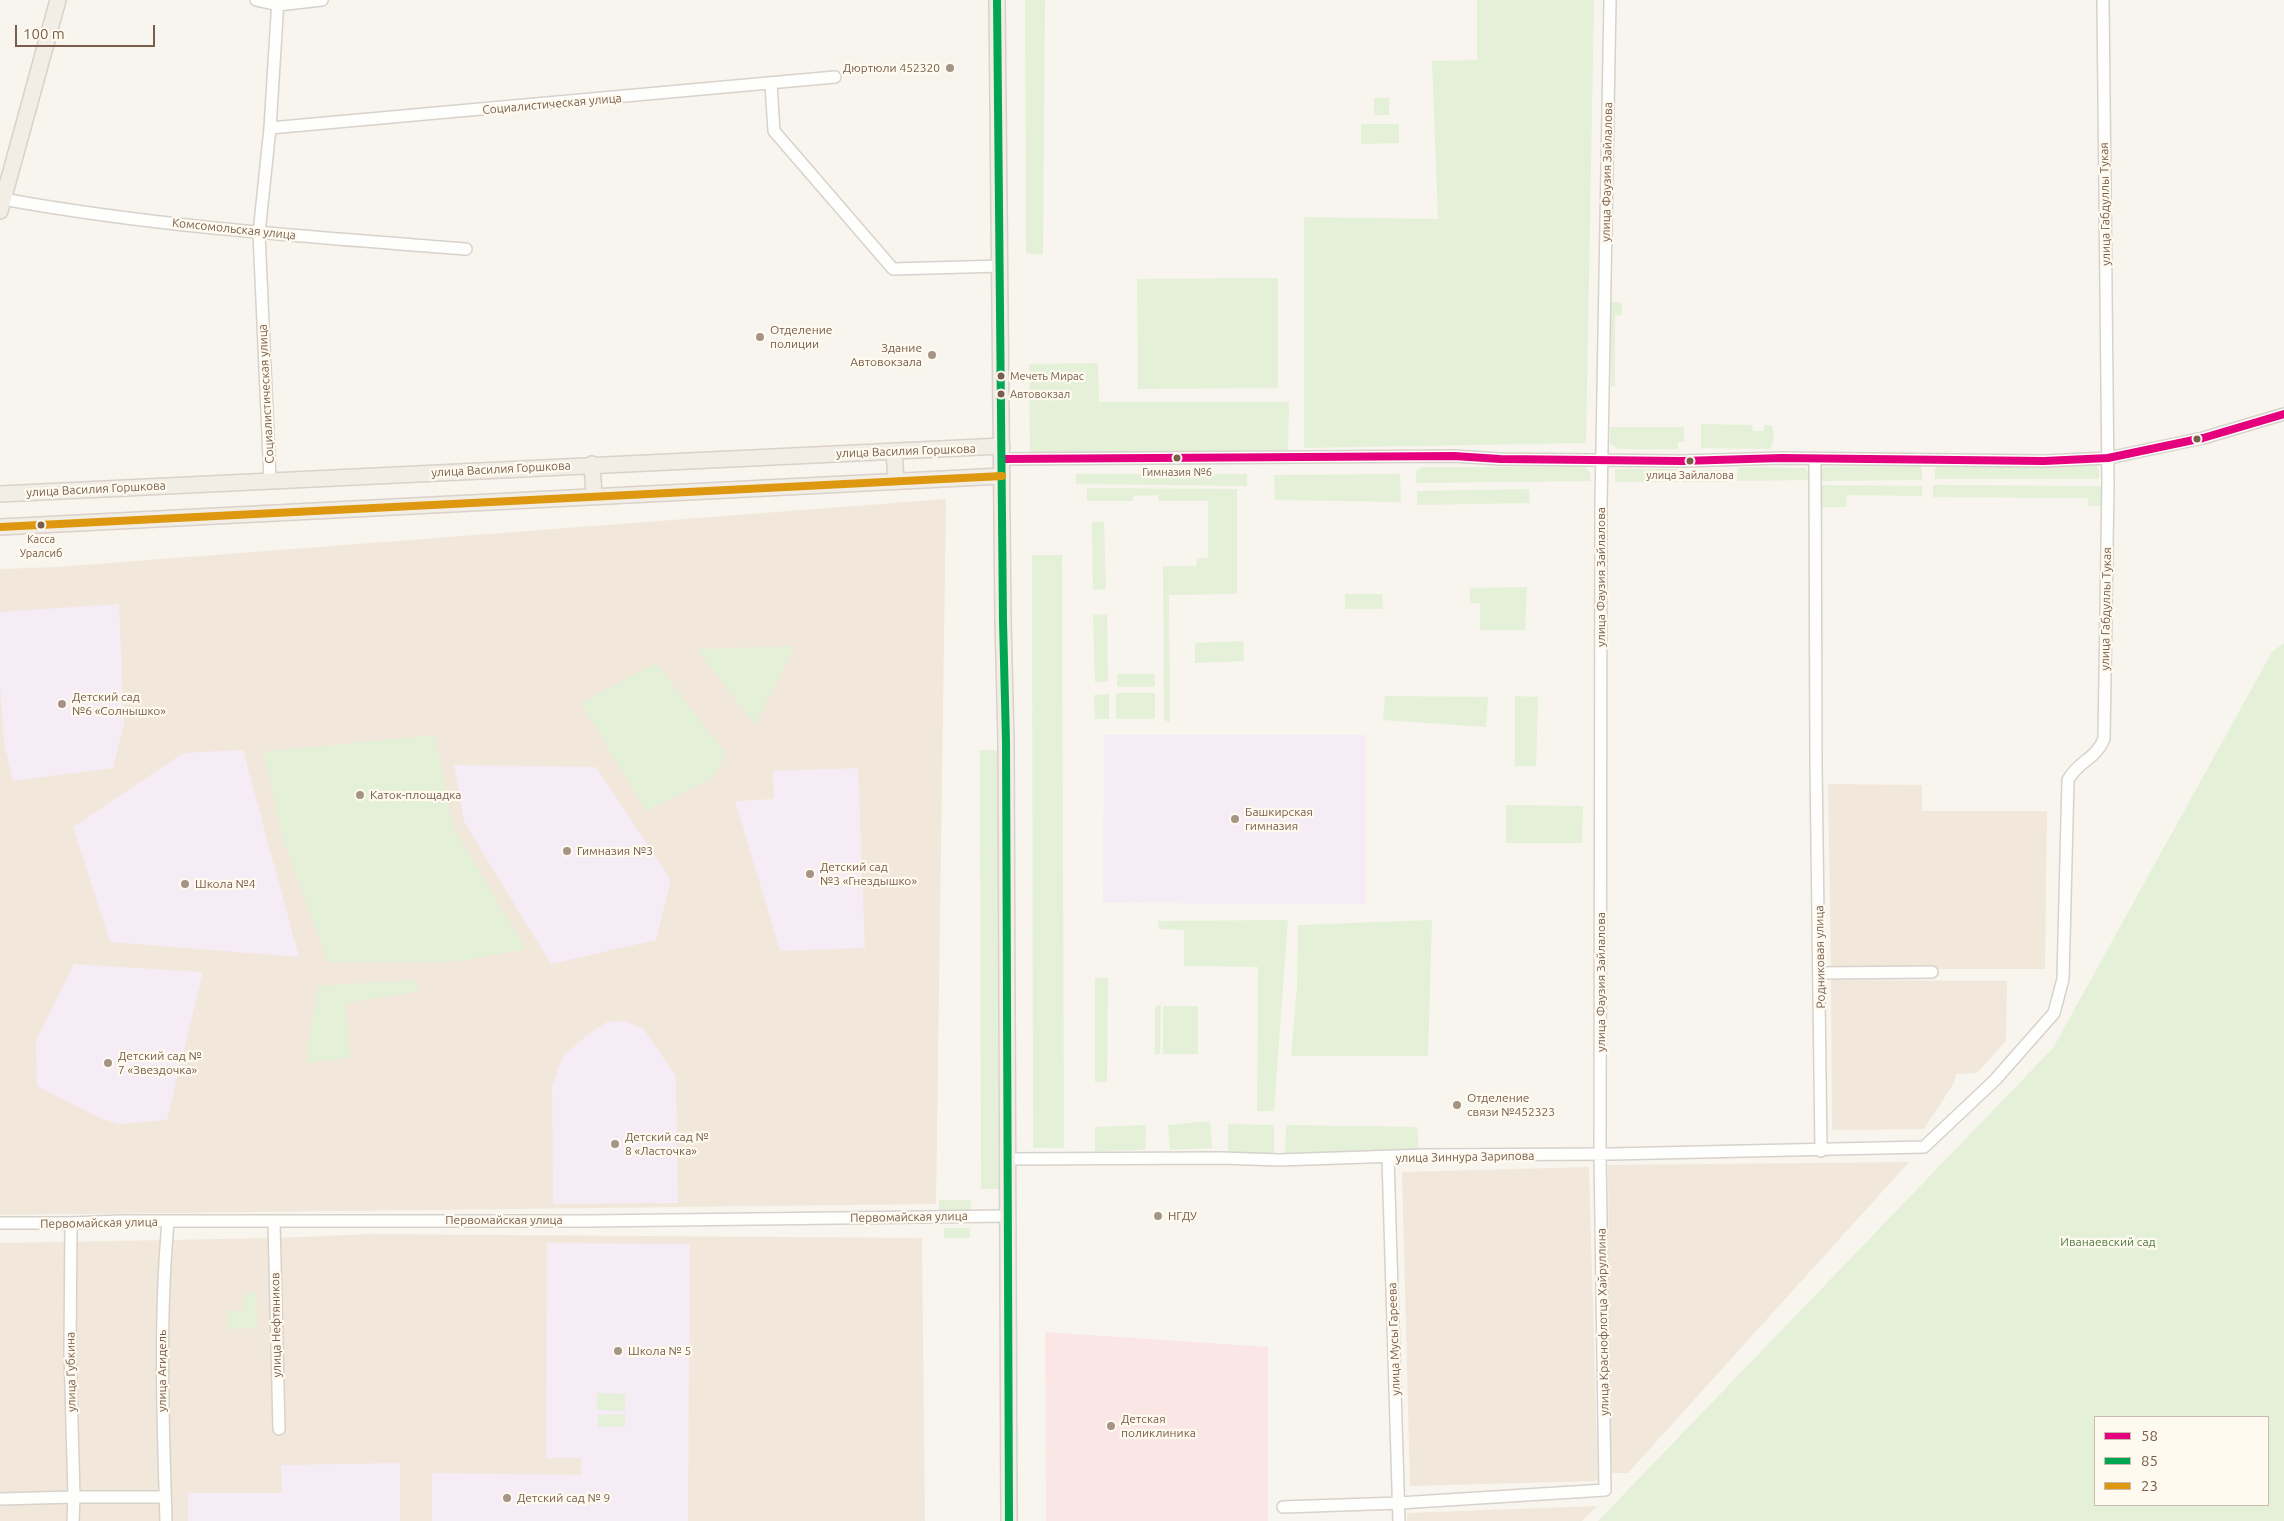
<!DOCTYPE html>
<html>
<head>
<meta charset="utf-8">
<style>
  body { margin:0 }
  #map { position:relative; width:2284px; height:1521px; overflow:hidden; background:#f8f5ee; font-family:Ubuntu,sans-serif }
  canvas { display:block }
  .legend { position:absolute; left:2094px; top:1416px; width:175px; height:90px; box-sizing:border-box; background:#fffaf0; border:1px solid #c9bcae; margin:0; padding:6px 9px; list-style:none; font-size:15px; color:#785e4b }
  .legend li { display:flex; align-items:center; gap:10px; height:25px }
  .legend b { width:25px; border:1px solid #c9bcae }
  .scale { position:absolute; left:15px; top:25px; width:140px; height:22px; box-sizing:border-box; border:2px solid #785e4b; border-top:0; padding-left:6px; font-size:15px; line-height:18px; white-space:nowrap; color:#785e4b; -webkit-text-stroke:4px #fffaf0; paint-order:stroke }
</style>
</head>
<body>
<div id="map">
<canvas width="2284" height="1521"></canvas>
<ul class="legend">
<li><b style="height:6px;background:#e5007d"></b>58</li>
<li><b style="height:6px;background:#00a651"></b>85</li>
<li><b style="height:6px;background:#de980f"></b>23</li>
</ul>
<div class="scale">100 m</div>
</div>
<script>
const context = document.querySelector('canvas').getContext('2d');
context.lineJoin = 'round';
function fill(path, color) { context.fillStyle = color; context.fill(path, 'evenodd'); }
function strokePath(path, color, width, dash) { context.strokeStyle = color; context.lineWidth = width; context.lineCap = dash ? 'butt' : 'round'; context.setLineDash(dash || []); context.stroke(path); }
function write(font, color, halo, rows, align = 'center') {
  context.font = font + ' Ubuntu,sans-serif'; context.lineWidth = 4.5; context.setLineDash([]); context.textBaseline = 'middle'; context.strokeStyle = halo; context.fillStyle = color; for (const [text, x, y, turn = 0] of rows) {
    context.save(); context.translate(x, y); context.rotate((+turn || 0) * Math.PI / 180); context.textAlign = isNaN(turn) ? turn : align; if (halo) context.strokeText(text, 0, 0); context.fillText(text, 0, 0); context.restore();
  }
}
const residential = new Path2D(`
  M 946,499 L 936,1204 L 0,1215 L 0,569 L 57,567 Z
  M 1828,784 L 1922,785 L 1922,811 L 2047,811 L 2045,969 L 1831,969 Z
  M 1831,980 L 2007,981 L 2006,1041 L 1977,1073 L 1956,1074 L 1954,1083 L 1924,1129 L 1832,1130 Z
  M 1909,1162 L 1628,1473 L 1611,1473 L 1608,1165 Z
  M 1589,1167 L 1598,1481 L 1410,1486 L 1402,1172 Z
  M 370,1234 L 922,1238 L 925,1521 L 0,1521 L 0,1243 L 277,1238 Z
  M 1597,1506 L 1582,1521 L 1407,1521 L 1407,1513 Z`);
const education = new Path2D(`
  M 119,604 L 124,724 L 113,768 L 13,781 L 4,743 L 0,684 L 0,612 Z
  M 1104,735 L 1366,735 L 1366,904 L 1103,903 Z
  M 243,750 L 299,957 L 110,942 L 73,827 L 183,753 Z
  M 454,765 L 596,767 L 671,880 L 656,940 L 551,964 L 464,822 Z
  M 858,768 L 865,948 L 780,951 L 735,801 L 774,799 L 773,771 Z
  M 74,964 L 203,972 L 167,1120 L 120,1124 L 102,1119 L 37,1086 L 36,1041 Z
  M 623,1021 L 643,1028 L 676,1076 L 678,1203 L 553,1204 L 552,1086 L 563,1056 L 587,1035 L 607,1022 Z
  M 547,1243 L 690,1244 L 688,1521 L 432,1521 L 432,1473 L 581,1475 L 581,1458 L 546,1458 Z
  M 400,1463 L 400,1521 L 188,1521 L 188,1493 L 282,1493 L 281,1465 Z`);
const medical = new Path2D(`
  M 1045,1332 L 1268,1347 L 1268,1521 L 1046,1521 Z`);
const green = new Path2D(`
  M 1025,0 L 1045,0 L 1043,255 L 1026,253 Z
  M 1477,0 L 1594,0 L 1586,443 L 1304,448 L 1304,217 L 1438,219 L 1432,61 L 1477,60 Z
  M 1374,98 L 1389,98 L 1389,115 L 1374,115 Z
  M 1361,124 L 1399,124 L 1399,143 L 1361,144 Z
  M 1278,278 L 1278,388 L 1138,389 L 1137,279 Z
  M 1611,302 L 1620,302 L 1622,305 L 1622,315 L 1615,316 L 1615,386 L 1611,386 Z
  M 1098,363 L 1099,402 L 1289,402 L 1288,450 L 1030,454 L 1029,364 Z
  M 1701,424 L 1752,425 L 1753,431 L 1764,431 L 1764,425 L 1771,425 C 1775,432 1775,442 1769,449 L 1701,448 Z
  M 1610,427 L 1684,427 L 1684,442 L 1678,442 L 1678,449 L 1618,449 L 1610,443 Z
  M 2096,464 L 2099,470 L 2099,479 L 1935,479 L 1935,469 L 1938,467 Z
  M 1919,466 L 1922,469 L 1922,480 L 1820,481 L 1820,470 L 1824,467 Z
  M 1422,467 L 1586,467 L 1590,473 L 1591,481 L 1416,483 L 1416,471 Z
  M 1741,467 L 1805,468 L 1808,472 L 1808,480 L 1737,481 L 1737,470 Z
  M 1615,469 L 1678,469 L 1678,482 L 1615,482 Z
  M 1699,470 L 1727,470 L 1727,482 L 1683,482 L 1683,474 L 1698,474 Z
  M 1076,474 L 1247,474 L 1247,486 L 1076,484 Z
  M 1400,474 L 1401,502 L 1275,500 L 1274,475 Z
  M 1821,485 L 1922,486 L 1922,496 L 1847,495 L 1846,507 L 1820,507 Z
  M 1933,485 L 2101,486 L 2101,506 L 2088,506 L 2088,498 L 1933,497 Z
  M 1087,488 L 1237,489 L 1237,594 L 1169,595 L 1170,722 L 1164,720 L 1163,566 L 1196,566 L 1197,559 L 1208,558 L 1208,501 L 1159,501 L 1158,495 L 1133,496 L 1133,501 L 1087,501 Z
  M 1529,489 L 1530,503 L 1417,505 L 1417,491 Z
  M 1092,522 L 1104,522 L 1106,589 L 1093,590 Z
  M 1032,555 L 1062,555 L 1064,1148 L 1033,1148 Z
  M 1527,587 L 1525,630 L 1480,630 L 1480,603 L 1470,603 L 1470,588 Z
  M 1345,594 L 1382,594 L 1383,609 L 1345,609 Z
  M 1107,614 L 1108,681 L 1095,682 L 1093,615 Z
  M 1243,641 L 1244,661 L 1195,663 L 1195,643 Z
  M 2284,643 L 2284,1521 L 1598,1521 L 2053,1048 L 2272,652 ZM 2095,1417 L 2268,1417 L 2268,1505 L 2095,1505 Z
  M 795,646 L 755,724 L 696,649 Z
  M 656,663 L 727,755 L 711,779 L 646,811 L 581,703 Z
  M 1117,674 L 1155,674 L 1155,687 L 1117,687 Z
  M 1116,693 L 1155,693 L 1155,719 L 1116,719 Z
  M 1109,694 L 1109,719 L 1095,719 L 1094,695 Z
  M 1385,696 L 1488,697 L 1486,727 L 1383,720 Z
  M 1515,696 L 1538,697 L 1536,766 L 1515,766 Z
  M 435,735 L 453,827 L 526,949 L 454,962 L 328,962 L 283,839 L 263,752 Z
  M 980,750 L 998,750 L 999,1189 L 981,1189 Z
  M 1506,805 L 1583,806 L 1582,843 L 1506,843 Z
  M 1288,920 L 1274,1111 L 1257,1111 L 1258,967 L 1184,966 L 1184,930 L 1159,929 L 1158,921 Z
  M 1432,920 L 1428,1056 L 1291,1056 L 1297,987 L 1298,925 Z
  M 1095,978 L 1108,978 L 1107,1082 L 1095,1082 Z
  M 415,980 L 419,991 L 345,1003 L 350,1058 L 306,1063 L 318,986 Z
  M 1161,1005 L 1160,1054 L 1155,1054 L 1155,1006 Z
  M 1163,1006 L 1198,1006 L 1198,1054 L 1163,1054 Z
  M 1210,1121 L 1212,1148 L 1170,1150 L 1168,1125 Z
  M 1228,1124 L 1274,1125 L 1274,1155 L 1228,1155 Z
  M 1146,1125 L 1145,1150 L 1095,1151 L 1095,1127 Z
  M 1286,1125 L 1417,1127 L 1419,1151 L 1285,1156 Z
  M 939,1200 L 971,1200 L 970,1211 L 939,1211 Z
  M 944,1228 L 970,1228 L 970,1238 L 944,1238 Z
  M 256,1292 L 257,1328 L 227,1329 L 227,1311 L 243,1311 L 243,1293 Z
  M 597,1393 L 625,1394 L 625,1411 L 597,1410 Z
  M 625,1414 L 625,1427 L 598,1427 L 598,1415 Z`);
const minor = new Path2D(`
  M 256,0 L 278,5 L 322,0
  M 771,84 L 774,131 L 893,269 L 1001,266
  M 270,128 L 835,77
  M 3,199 C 156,227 312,237 466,249
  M 1002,459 L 1454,456 L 1500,459 L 1682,461 L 1781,458 L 2044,461 L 2108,458 L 2203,438 L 2284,414
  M 1815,459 L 1816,763 L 1821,1151
  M 270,480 L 259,233 L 270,128 L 278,0
  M 1821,973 L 1932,972
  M 1388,1158 L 1399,1521
  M 1007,1159 L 1221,1158 L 1279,1160 L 1425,1155 L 1612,1154 L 1924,1147 L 1995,1080 L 2054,1013 L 2063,979 L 2068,780 C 2078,761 2095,760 2104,739 L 2108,483 L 2103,0
  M 274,1221 L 279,1429
  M 0,1223 L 71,1223 L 122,1221 L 588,1221 L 1007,1216
  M 71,1223 L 70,1351 L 74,1497 L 73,1521
  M 0,1499 L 74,1497 L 165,1497
  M 1283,1507 L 1399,1503 L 1605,1490 L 1600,1155 L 1601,503 L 1610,0
  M 166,1521 C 163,1421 159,1322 168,1222`);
const major = new Path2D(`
  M 997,0 L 1003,621 L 1006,741 L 1009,1521
  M 0,211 L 58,0
  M 894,451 L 896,480
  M 592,464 L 594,496
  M 0,494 L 1002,446
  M 0,527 L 1002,476`);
const bus1 = new Path2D(`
  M 1002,459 L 1454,456 L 1500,459 L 1682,461 L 1781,458 L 2044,461 L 2108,458 L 2203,438 L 2284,414`);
const bus2 = new Path2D(`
  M 997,0 L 1003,621 L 1006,741 L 1009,1521`);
const bus3 = new Path2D(`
  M 0,527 L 1002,476`);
const markers = [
  [950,68,5,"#a59384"],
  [760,337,5,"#a59384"],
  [932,355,5,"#a59384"],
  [1001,376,4.5,"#785e4b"],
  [1001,394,4.5,"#785e4b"],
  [2197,439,4.5,"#785e4b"],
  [1177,458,4.5,"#785e4b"],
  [1690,461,4.5,"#785e4b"],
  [41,525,4.5,"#785e4b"],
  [62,704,5,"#a59384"],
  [360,795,5,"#a59384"],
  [1235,819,5,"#a59384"],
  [567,851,5,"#a59384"],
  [810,874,5,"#a59384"],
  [185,884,5,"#a59384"],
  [108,1063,5,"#a59384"],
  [1457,1105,5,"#a59384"],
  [615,1144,5,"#a59384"],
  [1158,1216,5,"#a59384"],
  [618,1351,5,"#a59384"],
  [1111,1426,5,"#a59384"],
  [507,1498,5,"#a59384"]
];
const busNames = [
  ["Мечеть Мирас",1010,376,"left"],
  ["Автовокзал",1010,394,"left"],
  ["Гимназия №6",1177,472],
  ["улица Зайлалова",1690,475],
  ["Касса",41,539],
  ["Уралсиб",41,553]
];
const poiNames = [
  ["Дюртюли 452320",940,68,"right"],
  ["Отделение",770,330],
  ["полиции",770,344],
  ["Здание",922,348,"right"],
  ["Автовокзала",922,362,"right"],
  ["Детский сад",72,697],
  ["№6 «Солнышко»",72,711],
  ["Каток-площадка",370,795],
  ["Башкирская",1245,812],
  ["гимназия",1245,826],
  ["Гимназия №3",577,851],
  ["Детский сад",820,867],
  ["№3 «Гнездышко»",820,881],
  ["Школа №4",195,884],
  ["Детский сад №",118,1056],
  ["7 «Звездочка»",118,1070],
  ["Отделение",1467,1098],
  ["связи №452323",1467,1112],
  ["Детский сад №",625,1137],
  ["8 «Ласточка»",625,1151],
  ["НГДУ",1168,1216],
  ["Школа № 5",628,1351],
  ["Детская",1121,1419],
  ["поликлиника",1121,1433],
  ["Детский сад № 9",517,1498]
];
const streetNames = [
  ["Социалистическая улица",552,104,-5],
  ["улица Фаузия Зайлалова",1607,172,-89],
  ["улица Габдуллы Тукая",2105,204,-91],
  ["Комсомольская улица",234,229,6],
  ["Социалистическая улица",266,394,-93],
  ["улица Василия Горшкова",906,451,-2],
  ["улица Василия Горшкова",501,469,-3],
  ["улица Василия Горшкова",96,489,-3],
  ["улица Фаузия Зайлалова",1601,577,-90],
  ["улица Габдуллы Тукая",2106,609,-89],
  ["Родниковая улица",1820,957,-91],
  ["улица Фаузия Зайлалова",1601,982,-90],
  ["улица Зиннура Зарипова",1465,1157,-1],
  ["Первомайская улица",909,1217,-1],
  ["Первомайская улица",504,1220],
  ["Первомайская улица",99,1223,-1],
  ["улица Краснофлотца Хайруллина",1603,1322,-91],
  ["улица Нефтяников",276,1325,-91],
  ["улица Мусы Гареева",1394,1339,-92],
  ["улица Агидель",162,1371,-90],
  ["улица Губкина",71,1372,-91]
];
const parkNames = [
  ["Иванаевский сад",2108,1242]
];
fill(residential, '#f1e8db');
fill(education, '#f5ecf5');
fill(medical, '#fae7e5');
fill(green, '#e4f0d8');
strokePath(minor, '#d7d2cb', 14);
strokePath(major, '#dad1ca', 18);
strokePath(minor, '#fefefc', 11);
strokePath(major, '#f2eee6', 15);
strokePath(bus1, '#e5007d', 8);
strokePath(bus2, '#00a651', 8);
strokePath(bus3, '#de980f', 8);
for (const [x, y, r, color] of markers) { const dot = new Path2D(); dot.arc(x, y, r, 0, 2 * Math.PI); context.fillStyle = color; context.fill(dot); strokePath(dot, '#fffaf0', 2); }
write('11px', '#785e4b', '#fffaf0', busNames);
write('12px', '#785e4b', '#fffaf0', poiNames, 'left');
write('12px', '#785e4b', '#fffaf0', streetNames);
write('12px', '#517e42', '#fffaf0', parkNames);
</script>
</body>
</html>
